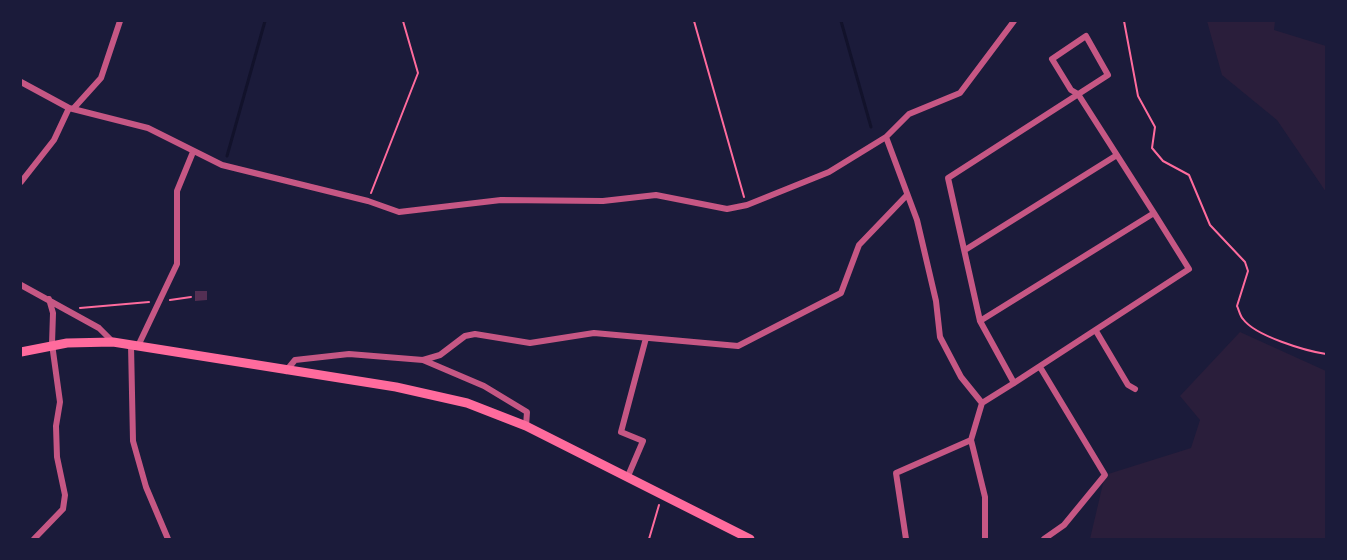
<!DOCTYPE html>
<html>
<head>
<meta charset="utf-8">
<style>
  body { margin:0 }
  #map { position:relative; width:1347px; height:560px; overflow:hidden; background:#1b1b3a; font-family:"Crimson Pro",serif }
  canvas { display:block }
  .frame { position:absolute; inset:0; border:22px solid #1b1b3a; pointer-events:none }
</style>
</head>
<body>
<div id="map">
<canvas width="1347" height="560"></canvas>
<div class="frame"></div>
</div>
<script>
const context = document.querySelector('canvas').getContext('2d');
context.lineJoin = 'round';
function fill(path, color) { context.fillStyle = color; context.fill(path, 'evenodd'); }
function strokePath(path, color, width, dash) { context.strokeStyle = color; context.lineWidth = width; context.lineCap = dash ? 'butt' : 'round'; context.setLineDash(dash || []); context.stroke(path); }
const green = new Path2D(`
  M 1207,21 L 1275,21 L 1274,30 L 1326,46 L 1326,192 L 1277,120 L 1222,75 Z
  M 1240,332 L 1326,371 L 1326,539 L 1090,539 L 1105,475 L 1191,448 L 1200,420 L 1180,396 Z`);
const stream = new Path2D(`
  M 841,21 L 871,127
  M 227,156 L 265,21`);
const building = new Path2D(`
  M 195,291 L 207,291 L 207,300 L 195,301 Z`);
const path = new Path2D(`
  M 694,21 L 744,197
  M 1124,21 L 1138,96 L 1155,127 L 1152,148 L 1163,161 L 1189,175 L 1210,225 L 1245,262 L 1248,271 L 1237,306 C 1239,310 1240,316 1243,319 C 1255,336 1306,351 1326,354
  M 371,193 L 418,73 L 403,21
  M 170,300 L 191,297
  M 80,308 L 149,302
  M 649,539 L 659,505`);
const minor = new Path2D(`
  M 21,82 L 69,108 L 148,128 L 222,165 L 368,201 L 399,212 L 501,200 L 603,201 L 656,195 L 727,209 L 747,205 L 829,172 L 886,137 L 909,114 L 960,93 L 1014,21
  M 73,109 L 101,78 L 120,21
  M 886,137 L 917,220 L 936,301 L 940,337 L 961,377 L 982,403
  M 21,182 L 54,140 L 69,108
  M 1154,213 L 1078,94 L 1071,90 L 1052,59 L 1086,36 L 1108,75 L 948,178 L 980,321 L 1014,383 L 1189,269 L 1154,213
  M 965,250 L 1117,155
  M 21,285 L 99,328 L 113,342
  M 980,321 L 1154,213
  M 1096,331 L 1128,385 L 1135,389
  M 131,345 L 133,441 L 146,487 L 168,539
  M 138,346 L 177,264 L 177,191 L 193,152
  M 423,360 L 484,386 L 527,412 L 526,426
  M 1040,367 L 1105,475 L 1064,525 L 1044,539
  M 286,371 L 295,360 L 349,354 L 423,360 L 440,355 L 465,336 L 475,334 L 530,343 L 594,333 L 738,346 L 841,293 L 859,245 L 907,195
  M 628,476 L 643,441 L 621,432 L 646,338
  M 34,539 L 63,509 L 65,495 L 57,457 L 56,426 L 60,402 L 52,344 L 53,313 L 49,299
  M 906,539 L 896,473 L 971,440
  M 985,539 L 985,497 L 971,440 L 982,403 L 1014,383`);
const secondary = new Path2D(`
  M 21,352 L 67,343 L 113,342 L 396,387 L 467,403 L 526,426 L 750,539`);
fill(green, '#2a1e3b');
strokePath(stream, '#12122b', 3);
fill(building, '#542f53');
strokePath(path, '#ff6b9d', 2);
strokePath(minor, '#c65784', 6);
strokePath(secondary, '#ff6b9d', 9);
</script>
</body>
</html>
